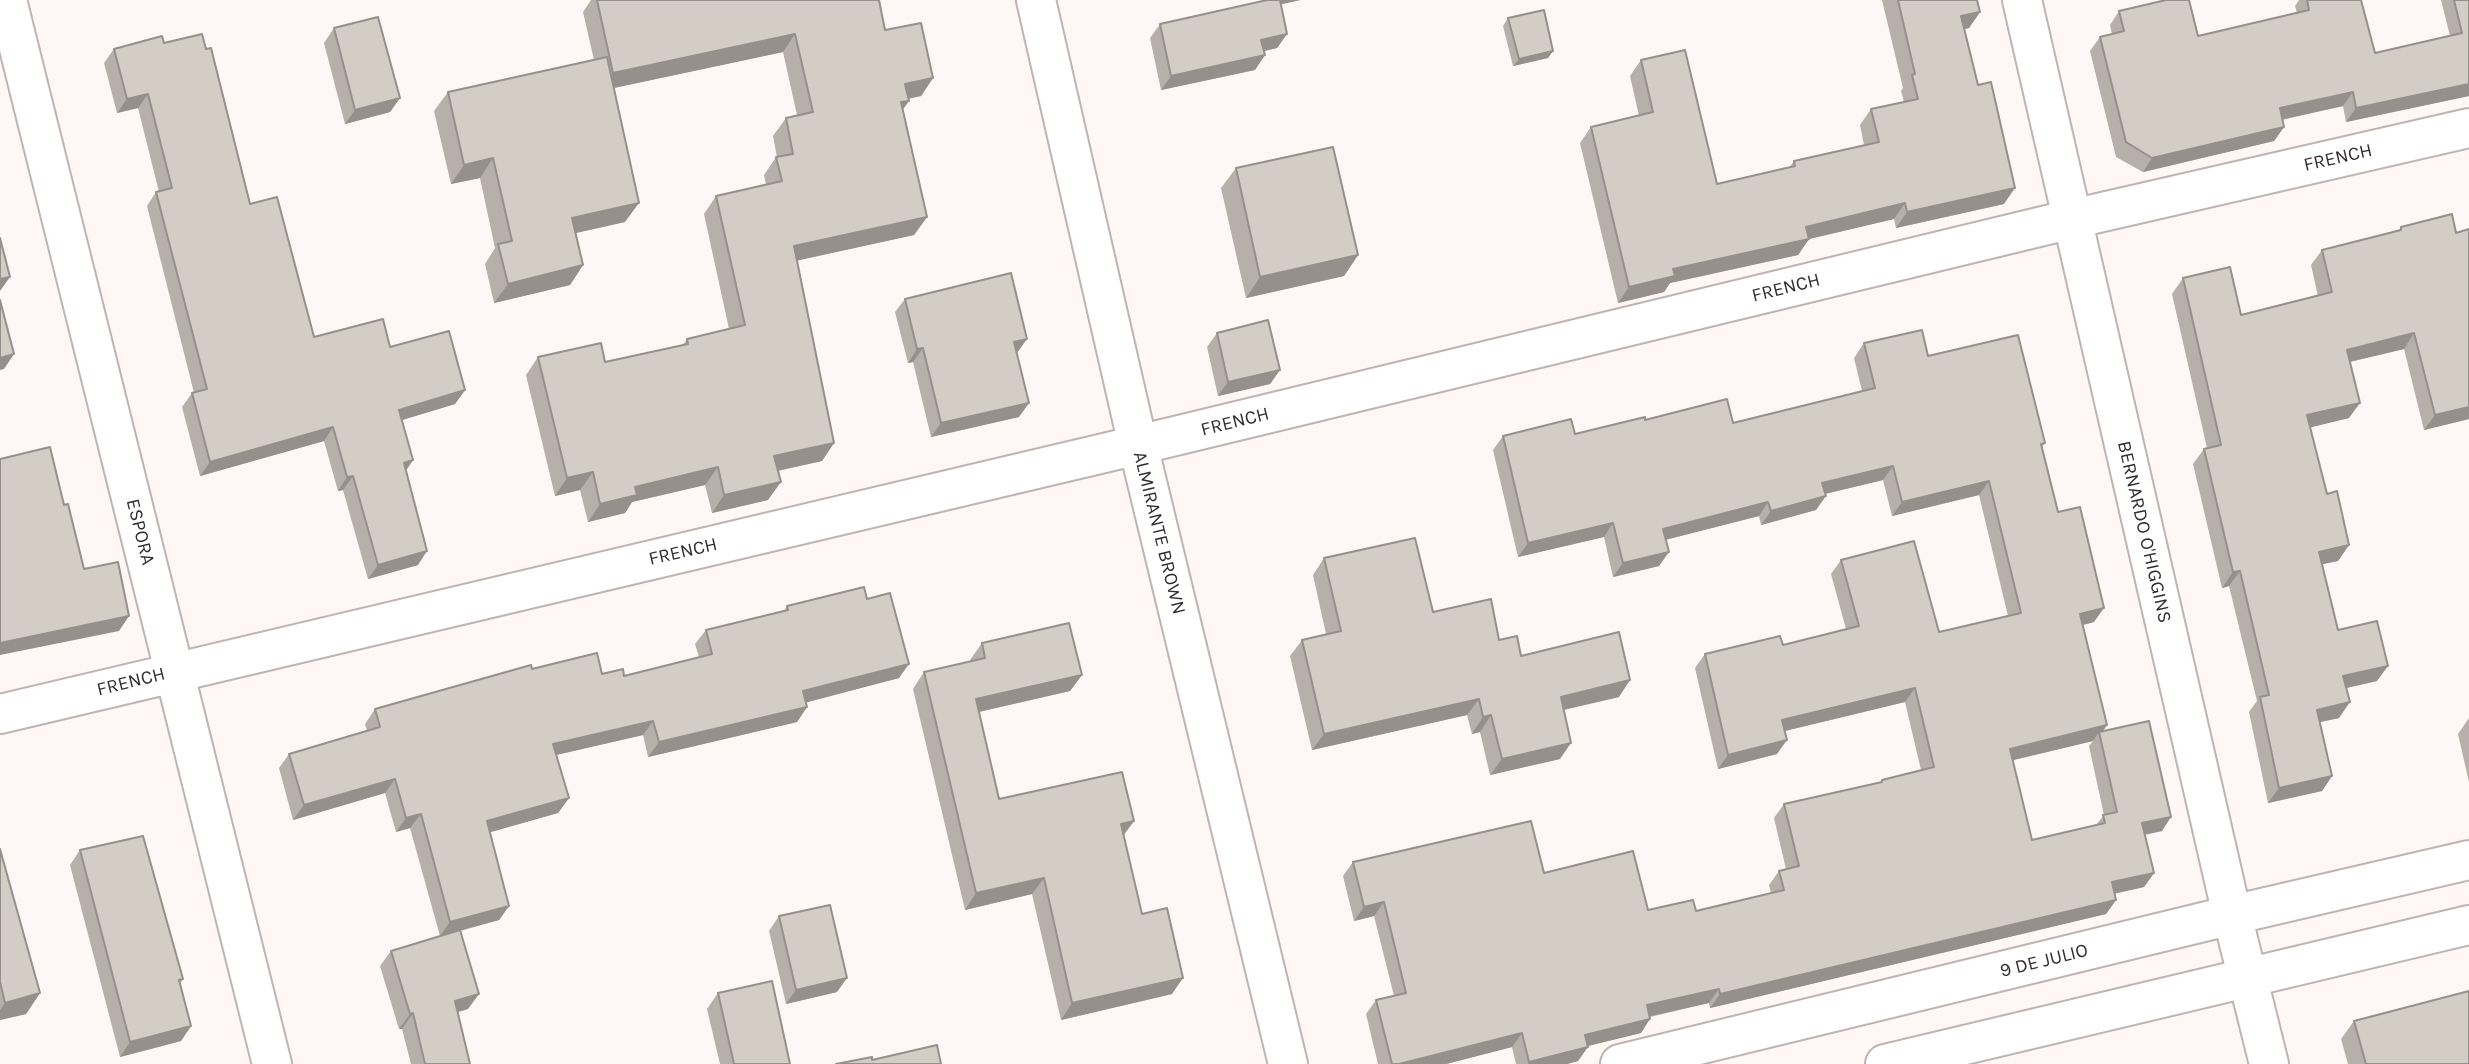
<!DOCTYPE html>
<html>
<head>
<meta charset="utf-8">
<style>
  body { margin:0 }
  canvas { display:block; background:#fff7f6 }
</style>
</head>
<body>
<canvas width="2469" height="1064"></canvas>
<script>
const context = document.querySelector('canvas').getContext('2d');
context.lineJoin = 'round';
function strokePath(path, color, width, dash) { context.strokeStyle = color; context.lineWidth = width; context.lineCap = dash ? 'butt' : 'round'; context.setLineDash(dash || []); context.stroke(path); }
function fill(path, color) { context.fillStyle = color; context.fill(path, 'evenodd'); }
function write(font, color, halo, rows, align = 'center') {
  context.font = font + ' Karla,sans-serif'; context.lineWidth = 6; context.setLineDash([]); context.textBaseline = 'middle'; context.strokeStyle = halo; context.fillStyle = color; for (const [text, x, y, turn = 0] of rows) {
    context.save(); context.translate(x, y); context.rotate((+turn || 0) * Math.PI / 180); context.textAlign = isNaN(turn) ? turn : align; if (halo) context.strokeText(text, 0, 0); context.fillText(text, 0, 0); context.restore();
  }
}
const minor = new Path2D(`
  M 7,0 L 272,1064
  M 1036,0 L 1138,445 L 1288,1064
  M 2022,0 L 2232,915 L 2269,1064
  M 0,714 L 1138,445 L 2072,219 L 2469,128
  M 1620,1064 L 2232,915 L 2469,860
  M 1885,1064 L 2469,925`);
const wall = new Path2D(`
  M 591,0 L 879,0 L 885,30 L 933,78 L 921,96 L 908,99 L 909,101 L 903,109 L 927,217 L 914,235 L 797,260 L 834,443 L 822,461 L 778,471 L 768,500 L 712,513 L 705,485 L 632,502 L 625,513 L 588,522 L 580,490 L 555,496 L 526,375 L 538,357 L 605,362 L 683,345 L 687,339 L 729,329 L 704,214 L 716,196 L 766,185 L 764,175 L 776,157 L 777,157 L 773,136 L 786,118 L 797,115 L 783,52 L 613,88 L 625,222 L 575,233 L 583,265 L 570,285 L 494,303 L 485,264 L 495,248 L 480,178 L 451,184 L 434,111 L 448,92 L 594,60 L 583,12 Z
  M 1882,0 L 1977,0 L 1980,12 L 1969,28 L 1964,29 L 2004,204 L 1896,228 L 1894,219 L 1809,239 L 1798,255 L 1670,283 L 1664,292 L 1618,303 L 1580,143 L 1591,127 L 1639,116 L 1630,76 L 1641,60 L 1717,184 L 1789,168 L 1794,161 L 1864,145 L 1860,125 L 1871,109 L 1904,102 L 1901,91 L 1903,88 Z
  M 2299,0 L 2361,0 L 2375,53 L 2450,36 L 2441,0 L 2469,0 L 2469,96 L 2346,122 L 2343,106 L 2282,120 L 2284,127 L 2274,141 L 2143,172 L 2116,157 L 2090,51 L 2100,37 L 2112,34 L 2110,25 L 2119,11 L 2198,36 L 2297,13 L 2295,6 Z
  M 1281,4 L 1287,34 L 1277,48 L 1264,51 L 1265,55 L 1255,70 L 1161,90 L 1150,38 L 1160,24 Z
  M 1508,18 L 1553,51 L 1548,58 L 1513,66 L 1503,26 Z
  M 334,28 L 400,98 L 390,112 L 345,124 L 324,43 Z
  M 164,43 L 250,204 L 314,337 L 390,347 L 465,390 L 455,404 L 402,420 L 413,460 L 406,471 L 418,565 L 368,579 L 343,490 L 338,491 L 324,441 L 200,476 L 182,407 L 192,393 L 194,393 L 147,206 L 156,192 L 159,192 L 138,108 L 117,113 L 104,63 L 114,49 Z
  M 1236,168 L 1358,255 L 1344,276 L 1246,298 L 1221,188 Z
  M 2401,227 L 2456,233 L 2469,229 L 2469,419 L 2424,430 L 2404,349 L 2350,362 L 2349,418 L 2310,427 L 2327,494 L 2349,545 L 2338,561 L 2322,564 L 2338,630 L 2377,681 L 2346,688 L 2339,718 L 2320,722 L 2332,776 L 2322,791 L 2268,803 L 2249,712 L 2257,701 L 2229,586 L 2222,588 L 2193,464 L 2204,449 L 2207,448 L 2172,294 L 2183,278 L 2241,315 L 2318,296 L 2311,265 L 2322,250 L 2398,231 Z
  M 905,299 L 1017,353 L 1019,417 L 931,437 L 913,362 L 908,363 L 895,312 Z
  M 1217,333 L 1280,370 L 1270,384 L 1218,396 L 1207,347 Z
  M 1864,343 L 1928,356 L 2045,443 L 2042,447 L 2058,512 L 2094,622 L 2083,625 L 2103,731 L 2162,831 L 2145,835 L 2154,873 L 2144,887 L 2114,894 L 2116,900 L 2106,914 L 1710,1008 L 1709,1003 L 1650,1017 L 1641,1033 L 1588,1046 L 1578,1061 L 1567,1064 L 1516,1064 L 1512,1047 L 1446,1064 L 1378,1064 L 1366,1014 L 1376,1000 L 1394,996 L 1374,916 L 1354,921 L 1343,876 L 1353,862 L 1544,873 L 1648,910 L 1696,911 L 1771,893 L 1769,885 L 1779,871 L 1786,869 L 1774,818 L 1784,804 L 1880,783 L 1882,780 L 1921,770 L 1905,702 L 1785,731 L 1777,754 L 1718,769 L 1695,668 L 1705,654 L 1783,645 L 1846,629 L 1831,574 L 1841,560 L 1939,632 L 2008,616 L 1979,495 L 1892,516 L 1883,480 L 1825,494 L 1816,510 L 1761,525 L 1759,516 L 1665,540 L 1659,566 L 1613,577 L 1604,537 L 1518,557 L 1493,450 L 1503,436 L 1575,434 L 1645,420 L 1733,423 L 1862,391 L 1854,358 ZM 2093,741 L 2089,746 L 2104,815 L 2096,825 L 2032,840 L 2013,760 Z
  M 1324,558 L 1433,612 L 1499,640 L 1521,656 L 1619,697 L 1564,710 L 1560,759 L 1490,775 L 1480,732 L 1472,734 L 1467,715 L 1312,750 L 1290,656 L 1302,640 L 1326,634 L 1313,575 Z
  M 867,599 L 899,678 L 806,702 L 807,707 L 797,722 L 648,757 L 643,735 L 556,755 L 569,798 L 558,813 L 490,832 L 509,906 L 499,920 L 460,931 L 468,1009 L 458,1012 L 470,1064 L 411,1064 L 402,1029 L 399,1029 L 380,966 L 391,951 L 440,936 L 410,828 L 396,832 L 385,793 L 293,820 L 279,768 L 289,754 L 367,731 L 365,724 L 375,709 L 532,669 L 624,676 L 699,657 L 695,644 L 706,630 L 784,611 L 787,606 Z
  M 982,643 L 1082,675 L 1070,691 L 979,712 L 999,799 L 1134,821 L 1123,836 L 1142,914 L 1172,994 L 1061,1020 L 1032,894 L 965,910 L 913,689 L 924,672 L 971,661 L 970,660 Z
  M 2469,718 L 2469,782 L 2458,734 Z
  M 0,849 L 40,993 L 26,1014 L 0,1020 Z
  M 80,850 L 183,979 L 180,984 L 191,1026 L 181,1041 L 120,1057 L 70,865 Z
  M 779,916 L 837,992 L 786,1004 L 769,931 Z
  M 718,993 L 790,1064 L 720,1064 L 707,1009 Z
  M 2354,1021 L 2469,1064 L 2348,1064 L 2341,1039 Z`);
const shadedWall = new Path2D(`
  M 1274,0 L 1301,0 L 1269,7 Z
  M 1980,12 L 1969,28 L 1950,32 L 1961,16 Z
  M 795,34 L 783,52 L 600,91 L 613,73 Z
  M 1287,34 L 1277,48 L 1251,54 L 1261,40 Z
  M 1553,51 L 1548,58 L 1513,66 L 1519,59 Z
  M 1265,55 L 1255,70 L 1161,90 L 1171,76 Z
  M 933,78 L 921,96 L 892,102 L 905,84 Z
  M 2469,84 L 2469,96 L 2346,122 L 2356,108 Z
  M 2353,92 L 2343,106 L 2270,122 L 2280,108 Z
  M 148,94 L 138,108 L 117,113 L 127,99 Z
  M 400,98 L 390,112 L 345,124 L 355,110 Z
  M 909,101 L 896,119 L 901,102 Z
  M 2284,127 L 2274,141 L 2143,172 L 2152,158 Z
  M 493,158 L 480,178 L 451,184 L 464,165 Z
  M 2015,188 L 2004,204 L 1896,228 L 1907,212 Z
  M 639,203 L 625,222 L 558,237 L 572,218 Z
  M 1905,203 L 1894,219 L 1809,239 L 1798,255 L 1670,283 L 1664,292 L 1618,303 L 1629,287 L 1673,269 L 1806,227 Z
  M 927,217 L 914,235 L 782,264 L 794,246 Z
  M 1358,255 L 1344,276 L 1246,298 L 1260,277 Z
  M 583,265 L 570,285 L 494,303 L 508,284 Z
  M 10,277 L 0,291 L 0,279 Z
  M 2414,333 L 2404,349 L 2336,365 L 2347,350 Z
  M 1027,339 L 1017,353 L 1014,342 Z
  M 923,348 L 913,362 L 908,363 L 917,349 Z
  M 14,354 L 4,369 L 0,370 L 0,358 Z
  M 1280,370 L 1270,384 L 1218,396 L 1228,382 Z
  M 465,390 L 455,404 L 389,424 L 399,410 Z
  M 1029,403 L 1019,417 L 931,437 L 941,423 Z
  M 2360,403 L 2349,418 L 2296,431 L 2307,415 Z
  M 2469,407 L 2469,419 L 2424,430 L 2435,415 Z
  M 333,427 L 324,441 L 200,476 L 210,462 Z
  M 834,443 L 822,461 L 762,474 L 774,456 Z
  M 413,460 L 403,474 L 404,463 Z
  M 1893,466 L 1883,480 L 1812,497 L 1822,483 Z
  M 718,467 L 705,485 L 632,502 L 625,513 L 588,522 L 600,504 L 635,487 Z
  M 593,472 L 580,490 L 555,496 L 567,478 Z
  M 353,476 L 343,490 L 338,491 L 347,477 Z
  M 1989,481 L 1979,495 L 1892,516 L 1902,502 Z
  M 781,482 L 768,500 L 712,513 L 724,495 Z
  M 1826,496 L 1816,510 L 1761,525 L 1771,511 Z
  M 1768,502 L 1759,516 L 1653,543 L 1663,529 Z
  M 1613,523 L 1604,537 L 1518,557 L 1528,543 Z
  M 2349,545 L 2338,561 L 2309,567 L 2319,552 Z
  M 427,551 L 418,565 L 368,579 L 378,565 Z
  M 1669,552 L 1659,566 L 1613,577 L 1623,563 Z
  M 2240,571 L 2229,586 L 2222,588 L 2233,572 Z
  M 2104,608 L 2094,622 L 2070,628 L 2080,614 Z
  M 129,616 L 119,631 L 0,655 L 0,643 Z
  M 909,664 L 899,678 L 793,706 L 803,691 Z
  M 2388,666 L 2377,681 L 2333,691 L 2343,676 Z
  M 1082,675 L 1070,691 L 965,715 L 976,699 Z
  M 1630,680 L 1619,697 L 1549,713 L 1561,697 Z
  M 1915,688 L 1905,702 L 1772,734 L 1782,720 Z
  M 1479,699 L 1467,715 L 1312,750 L 1324,734 Z
  M 2350,702 L 2339,718 L 2306,725 L 2317,710 Z
  M 807,707 L 797,722 L 648,757 L 659,742 Z
  M 1491,715 L 1480,732 L 1472,734 L 1483,717 Z
  M 653,721 L 643,735 L 543,758 L 553,744 Z
  M 2107,725 L 2100,736 L 2099,732 L 2093,741 L 2001,763 L 2010,749 Z
  M 1787,740 L 1777,754 L 1718,769 L 1728,755 Z
  M 1571,743 L 1560,759 L 1490,775 L 1502,759 Z
  M 2332,776 L 2322,791 L 2268,803 L 2279,788 Z
  M 395,779 L 385,793 L 293,820 L 304,805 Z
  M 569,798 L 558,813 L 477,836 L 487,821 Z
  M 421,814 L 410,828 L 396,832 L 406,818 Z
  M 2171,817 L 2162,831 L 2132,837 L 2142,823 Z
  M 1134,821 L 1122,837 L 1121,824 Z
  M 2154,873 L 2144,887 L 2102,896 L 2112,882 Z
  M 1044,878 L 1032,894 L 965,910 L 976,893 Z
  M 2116,900 L 2106,914 L 1710,1008 L 1720,994 Z
  M 1384,902 L 1374,916 L 1354,921 L 1364,907 Z
  M 509,906 L 499,920 L 440,936 L 450,922 Z
  M 847,978 L 837,992 L 786,1004 L 796,990 Z
  M 1183,978 L 1172,994 L 1061,1020 L 1072,1003 Z
  M 1719,989 L 1709,1003 L 1637,1019 L 1647,1005 Z
  M 40,993 L 26,1014 L 0,1020 L 0,1010 L 5,1003 Z
  M 479,994 L 468,1009 L 444,1016 L 455,1001 Z
  M 413,1013 L 402,1029 L 399,1029 L 410,1014 Z
  M 1650,1019 L 1641,1033 L 1575,1049 L 1585,1035 Z
  M 191,1026 L 181,1041 L 120,1057 L 130,1042 Z
  M 1522,1033 L 1512,1047 L 1446,1064 L 1399,1064 Z
  M 1588,1047 L 1578,1061 L 1567,1064 L 1528,1064 L 1529,1062 Z`);
const building = new Path2D(`
  M 597,0 L 879,0 L 885,30 L 921,23 L 933,78 L 905,84 L 909,101 L 901,102 L 927,217 L 794,246 L 834,443 L 774,456 L 781,482 L 724,495 L 718,467 L 635,487 L 637,495 L 600,504 L 593,472 L 567,478 L 538,357 L 601,343 L 605,362 L 688,344 L 687,339 L 745,325 L 716,196 L 782,181 L 776,157 L 793,154 L 786,118 L 813,112 L 795,34 L 613,73 Z
  M 1267,0 L 1280,0 L 1287,34 L 1261,40 L 1265,55 L 1171,76 L 1160,24 Z
  M 1898,0 L 1977,0 L 1980,12 L 1961,16 L 1978,85 L 1991,82 L 2015,188 L 1907,212 L 1905,203 L 1806,227 L 1809,239 L 1673,269 L 1675,276 L 1629,287 L 1591,127 L 1653,112 L 1641,60 L 1685,50 L 1717,184 L 1795,166 L 1794,161 L 1879,142 L 1871,109 L 1918,99 L 1912,75 L 1915,74 Z
  M 2166,0 L 2189,0 L 2198,36 L 2309,10 L 2307,0 L 2361,0 L 2375,53 L 2462,33 L 2454,0 L 2469,0 L 2469,84 L 2356,108 L 2353,92 L 2280,108 L 2284,127 L 2152,158 L 2126,142 L 2100,37 L 2124,31 L 2119,11 Z
  M 1544,10 L 1553,51 L 1519,59 L 1508,18 Z
  M 378,17 L 400,98 L 355,110 L 334,28 Z
  M 202,34 L 206,49 L 211,48 L 250,204 L 277,197 L 314,337 L 383,319 L 390,347 L 449,331 L 465,390 L 399,410 L 413,460 L 404,463 L 427,551 L 378,565 L 353,476 L 347,477 L 333,427 L 210,462 L 192,393 L 207,389 L 156,192 L 172,188 L 148,94 L 127,99 L 114,49 L 162,36 L 164,43 Z
  M 607,57 L 639,203 L 572,218 L 583,265 L 508,284 L 498,244 L 512,241 L 493,158 L 464,165 L 448,92 Z
  M 1333,147 L 1358,255 L 1260,277 L 1236,168 Z
  M 2452,214 L 2456,233 L 2469,229 L 2469,407 L 2435,415 L 2414,333 L 2347,350 L 2360,403 L 2307,415 L 2327,494 L 2337,491 L 2349,545 L 2319,552 L 2338,630 L 2377,621 L 2388,666 L 2343,676 L 2350,702 L 2317,710 L 2332,776 L 2279,788 L 2260,697 L 2269,695 L 2240,571 L 2233,572 L 2204,449 L 2221,445 L 2183,278 L 2230,267 L 2241,315 L 2332,292 L 2322,250 L 2401,230 L 2401,227 Z
  M 0,238 L 10,277 L 0,279 Z
  M 1011,273 L 1027,339 L 1014,342 L 1029,403 L 941,423 L 923,348 L 917,349 L 905,299 Z
  M 0,300 L 14,354 L 0,358 Z
  M 1268,320 L 1280,370 L 1228,382 L 1217,333 Z
  M 1922,330 L 1928,356 L 2018,335 L 2045,443 L 2041,444 L 2058,512 L 2080,507 L 2104,608 L 2080,614 L 2107,725 L 2010,749 L 2032,840 L 2105,823 L 2103,815 L 2117,812 L 2099,732 L 2149,721 L 2171,817 L 2142,823 L 2154,873 L 2112,882 L 2116,900 L 1720,994 L 1719,989 L 1647,1005 L 1650,1019 L 1585,1035 L 1588,1047 L 1529,1062 L 1522,1033 L 1399,1064 L 1392,1064 L 1376,1000 L 1406,993 L 1384,902 L 1364,907 L 1353,862 L 1531,821 L 1544,873 L 1633,851 L 1648,910 L 1693,900 L 1696,911 L 1784,890 L 1779,871 L 1799,866 L 1784,804 L 1882,782 L 1882,780 L 1934,767 L 1915,688 L 1782,720 L 1787,740 L 1728,755 L 1705,654 L 1780,636 L 1783,645 L 1859,626 L 1841,560 L 1914,541 L 1939,632 L 2021,613 L 1989,481 L 1902,502 L 1893,466 L 1822,483 L 1826,496 L 1771,511 L 1768,502 L 1663,529 L 1669,552 L 1623,563 L 1613,523 L 1528,543 L 1503,436 L 1571,419 L 1575,434 L 1645,417 L 1645,420 L 1727,399 L 1733,423 L 1875,388 L 1864,343 Z
  M 50,447 L 64,505 L 68,504 L 84,569 L 118,562 L 129,616 L 0,643 L 0,459 Z
  M 1415,538 L 1433,612 L 1491,599 L 1499,640 L 1517,636 L 1521,656 L 1619,632 L 1630,680 L 1561,697 L 1571,743 L 1502,759 L 1491,715 L 1483,717 L 1479,699 L 1324,734 L 1302,640 L 1341,631 L 1324,558 Z
  M 864,587 L 867,599 L 890,593 L 909,664 L 803,691 L 807,707 L 659,742 L 653,721 L 553,744 L 569,798 L 487,821 L 509,906 L 450,922 L 421,814 L 406,818 L 395,779 L 304,805 L 289,754 L 380,727 L 375,709 L 531,665 L 532,669 L 597,653 L 602,674 L 623,669 L 624,676 L 712,654 L 706,630 L 788,610 L 787,606 Z
  M 1069,623 L 1082,675 L 976,699 L 999,799 L 1122,772 L 1134,821 L 1121,824 L 1142,914 L 1167,908 L 1183,978 L 1072,1003 L 1044,878 L 976,893 L 924,672 L 985,658 L 982,643 Z
  M 143,836 L 183,979 L 179,980 L 191,1026 L 130,1042 L 80,850 Z
  M 0,849 L 40,993 L 5,1003 L 0,982 Z
  M 830,905 L 847,978 L 796,990 L 779,916 Z
  M 460,930 L 479,994 L 455,1001 L 470,1064 L 425,1064 L 413,1013 L 410,1014 L 391,951 Z
  M 772,981 L 790,1064 L 734,1064 L 718,993 Z
  M 2469,991 L 2469,1064 L 2366,1064 L 2354,1021 Z
  M 937,1045 L 941,1064 L 836,1064 L 872,1057 L 872,1060 Z`);
const streetNames = [
  ["FRENCH",2338,158,-13],
  ["FRENCH",1786,288,-14],
  ["FRENCH",1235,422,-14],
  ["ESPORA",140,532,76],
  ["BERNARDO O'HIGGINS",2144,532,77],
  ["ALMIRANTE BROWN",1159,533,76],
  ["FRENCH",683,552,-13],
  ["FRENCH",131,682,-14],
  ["9 DE JULIO",2044,961,-14]
];
strokePath(minor, '#bfb4b1', 42);
strokePath(minor, '#fff', 38);
fill(wall, '#b8afaa');
fill(shadedWall, '#968f8b');
fill(building, '#d6ccc6');
strokePath(building, '#968f8b', 2);
write('19px', '#322d2c', '#fff', streetNames);
</script>
</body>
</html>
